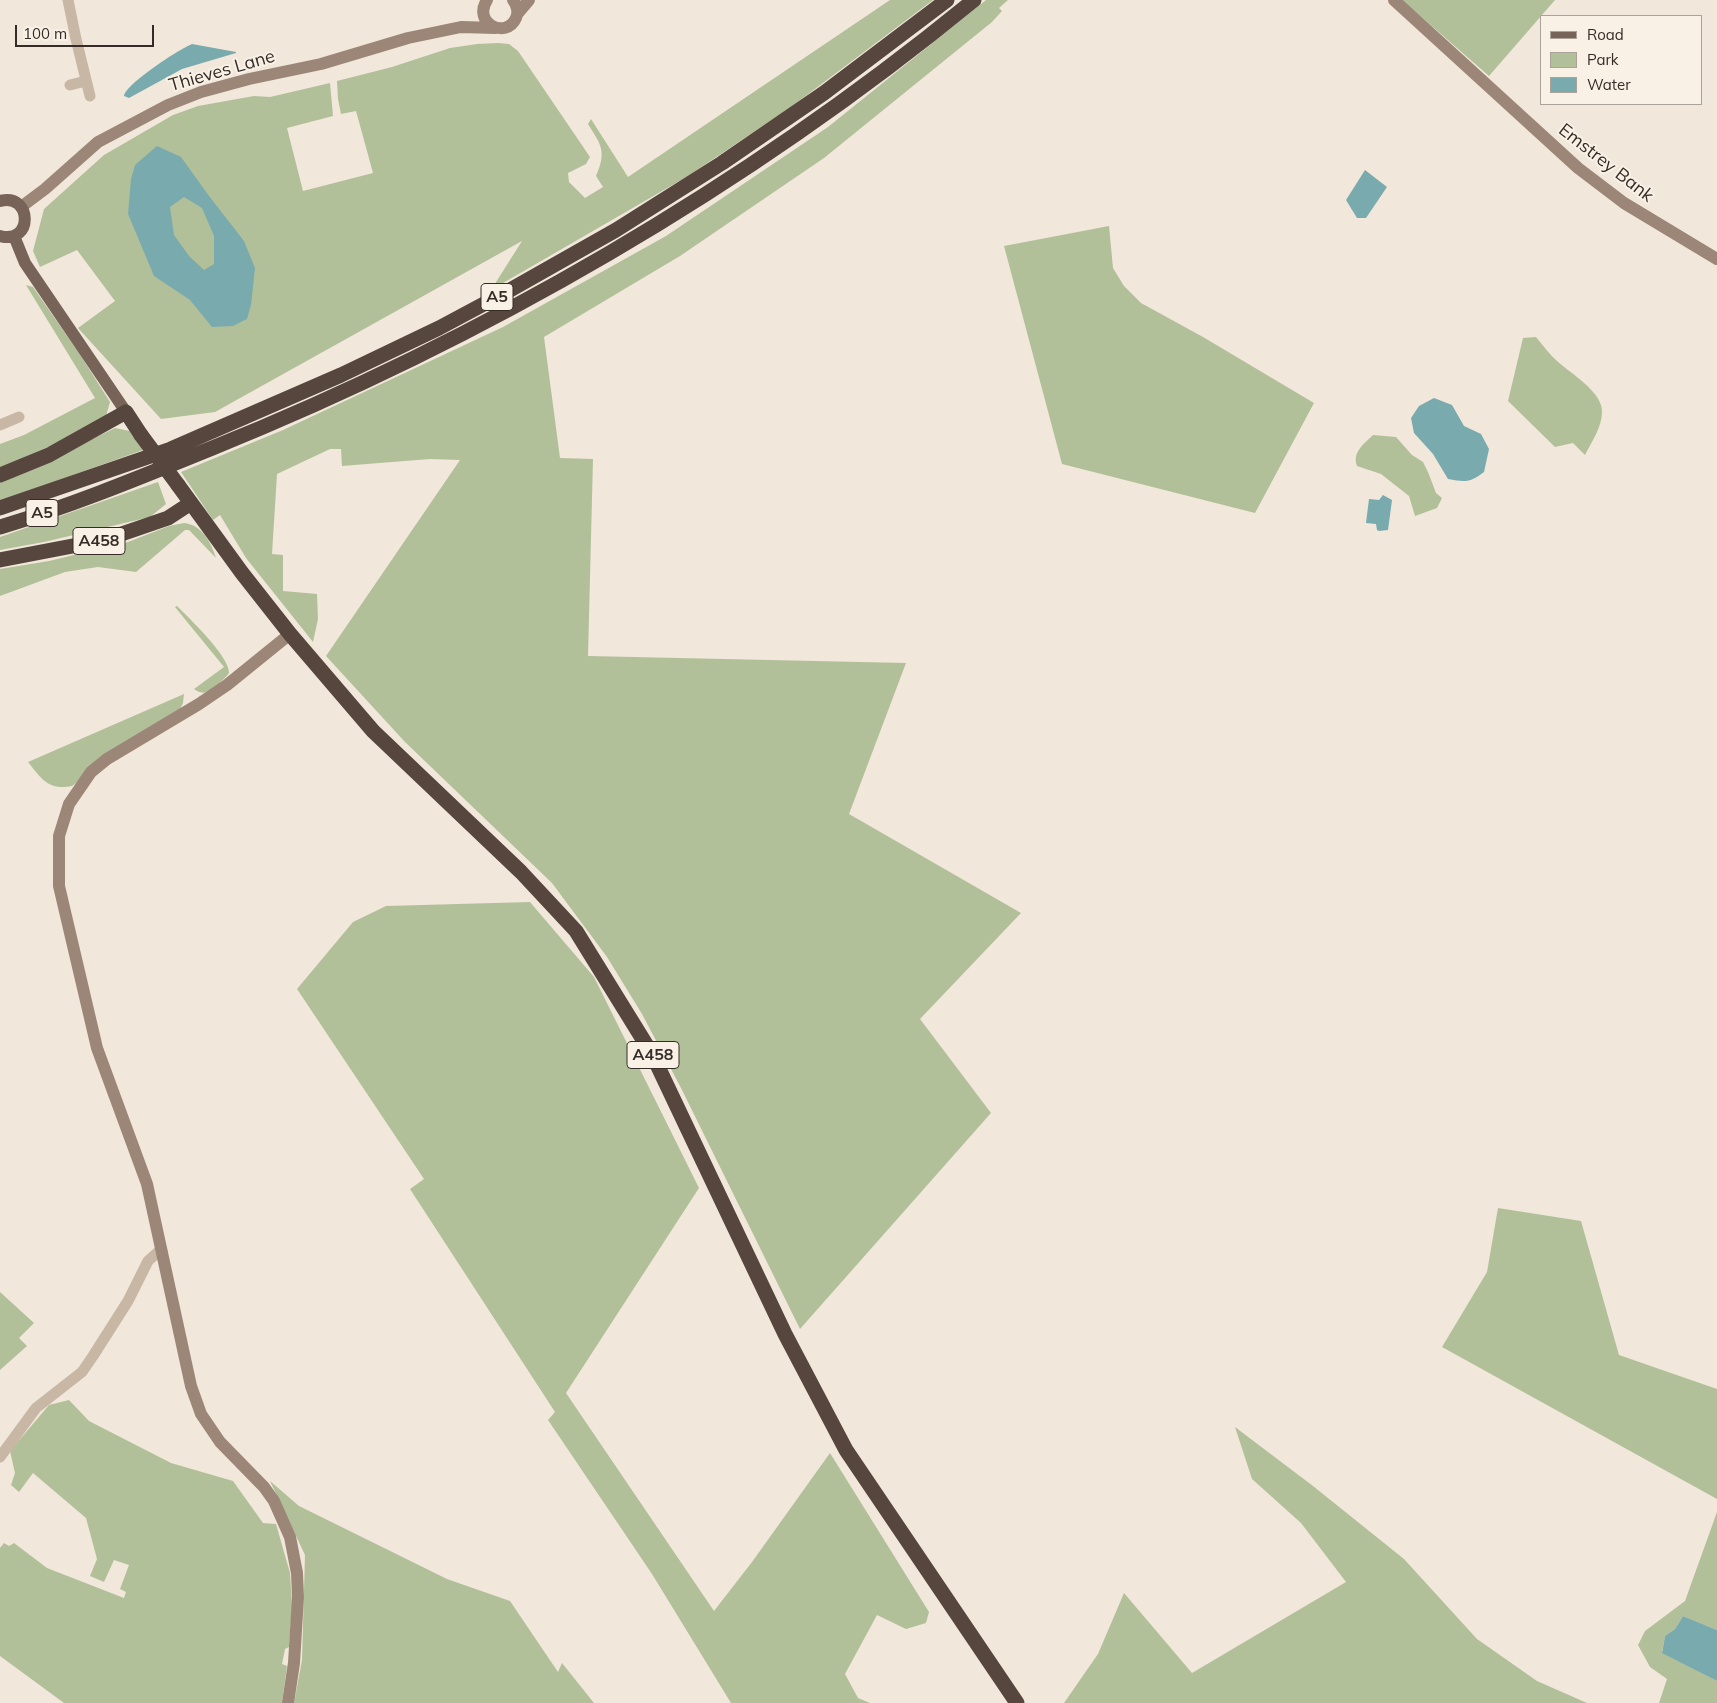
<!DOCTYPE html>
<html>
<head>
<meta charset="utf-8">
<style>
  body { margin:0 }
  #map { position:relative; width:1717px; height:1703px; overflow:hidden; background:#f1e7da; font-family:Mulish,sans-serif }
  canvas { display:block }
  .legend { position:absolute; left:1540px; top:15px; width:162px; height:90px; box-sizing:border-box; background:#f9f1e6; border:1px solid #aba29a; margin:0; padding:6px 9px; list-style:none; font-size:15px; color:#352c27 }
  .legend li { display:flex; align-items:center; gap:10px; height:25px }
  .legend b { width:25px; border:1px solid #aba29a }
  .scale { position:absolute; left:15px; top:25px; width:139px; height:22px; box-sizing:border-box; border:2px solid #352c27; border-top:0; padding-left:6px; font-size:15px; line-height:18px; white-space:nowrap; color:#352c27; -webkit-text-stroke:4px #f9f1e6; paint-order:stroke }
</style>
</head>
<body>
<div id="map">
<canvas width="1717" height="1703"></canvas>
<ul class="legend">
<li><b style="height:6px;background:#776358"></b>Road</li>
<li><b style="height:14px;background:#b2c09a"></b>Park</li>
<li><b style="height:14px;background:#79aaad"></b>Water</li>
</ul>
<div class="scale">100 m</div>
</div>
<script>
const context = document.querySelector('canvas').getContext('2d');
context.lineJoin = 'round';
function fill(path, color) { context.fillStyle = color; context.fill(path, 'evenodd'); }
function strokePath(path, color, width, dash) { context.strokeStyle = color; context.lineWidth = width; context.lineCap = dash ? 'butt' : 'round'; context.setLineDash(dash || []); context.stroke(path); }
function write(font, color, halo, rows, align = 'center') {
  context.font = font + ' Mulish,sans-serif'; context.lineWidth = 4; context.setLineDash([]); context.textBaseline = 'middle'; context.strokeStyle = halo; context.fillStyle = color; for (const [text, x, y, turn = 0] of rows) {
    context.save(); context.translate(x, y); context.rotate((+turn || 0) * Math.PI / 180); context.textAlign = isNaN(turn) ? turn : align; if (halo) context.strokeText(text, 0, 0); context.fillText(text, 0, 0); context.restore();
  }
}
const green = new Path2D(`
  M 890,0 L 933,0 L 791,107 L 688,176 L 491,290 L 522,241 L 215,412 L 161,419 L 78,328 L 115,301 L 77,250 L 40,267 L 33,251 L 44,209 L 104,155 L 173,115 L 198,106 L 254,96 L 270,97 L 330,83 L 333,116 L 287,128 L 303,191 L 373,173 L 356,111 L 341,114 L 338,99 L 337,81 L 392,67 L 450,48 L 477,44 L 498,43 L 509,44 L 518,51 L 590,157 L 586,164 L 568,173 L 569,182 L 585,198 L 603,187 L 596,176 C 607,151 601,145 588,124 L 591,119 L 628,177 Z
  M 986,0 L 1008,0 L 999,8 L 1002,11 L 992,22 L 824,158 L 680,256 L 544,337 L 560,458 L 593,459 L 588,656 L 906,663 L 849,814 L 1021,913 L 920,1019 L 991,1113 L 800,1329 L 681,1088 L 642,1014 L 607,957 L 552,883 L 405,742 L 326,656 L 460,460 L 430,459 L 342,466 L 341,449 L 330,449 L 277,474 L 272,554 L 283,555 L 283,591 L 317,594 L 318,619 L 313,642 L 246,558 L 220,515 L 213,520 L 181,472 L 283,430 L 503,327 L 666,236 L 828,127 Z
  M 1402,0 L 1555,0 L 1489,76 Z
  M 1109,226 L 1113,268 L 1124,286 L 1141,303 L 1203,337 L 1314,403 L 1255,513 L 1062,464 L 1004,246 Z
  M 26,285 L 33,287 L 79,353 L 110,402 L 106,416 L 69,438 L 0,468 L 0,444 L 24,435 L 95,398 Z
  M 1536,337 C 1543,345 1549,354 1557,361 C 1570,373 1603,392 1602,412 C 1602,427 1592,441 1585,455 L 1573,443 L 1555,447 L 1508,401 L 1523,338 Z
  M 115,428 L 130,431 L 143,450 L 0,501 L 0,481 L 21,474 Z
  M 1373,435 L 1396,437 L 1412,455 L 1423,462 L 1428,472 L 1436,493 L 1442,498 L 1437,508 L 1415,516 L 1409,496 L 1381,474 L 1357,466 C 1352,452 1364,444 1373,435 Z
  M 158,482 L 166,504 L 150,517 L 44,542 L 0,550 L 0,537 Z
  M 184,523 C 202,525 211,542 216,558 L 189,530 L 185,530 L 136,572 L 98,567 L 65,572 L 0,596 L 0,569 L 49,561 L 128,542 L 169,526 Z
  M 177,606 C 189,618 230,657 229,673 C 226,678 212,690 206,692 C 202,694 197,691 194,689 L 224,667 L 175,607 Z
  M 184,694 L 183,703 L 180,709 L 72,786 C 48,791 41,778 28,762 Z
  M 530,902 L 594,977 L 699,1188 L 566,1393 L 714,1611 L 752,1562 L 830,1453 L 929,1612 L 926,1623 L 906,1629 L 877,1615 L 845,1674 L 858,1698 L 870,1703 L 731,1703 L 652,1574 L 548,1420 L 555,1412 L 410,1189 L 424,1179 L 297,989 L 353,922 L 386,906 Z
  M 1498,1208 L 1581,1221 L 1619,1355 L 1717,1389 L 1717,1499 L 1442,1347 L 1487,1272 Z
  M 0,1292 L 34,1323 L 19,1338 L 27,1346 L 0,1370 Z
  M 69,1400 L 89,1421 L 171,1463 L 233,1481 L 263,1523 L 276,1524 L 290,1573 L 292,1605 L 289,1647 L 285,1649 L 282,1664 L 287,1666 L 282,1703 L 64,1703 L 0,1656 L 0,1548 L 4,1543 L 9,1546 L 14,1543 L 47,1568 L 124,1598 L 126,1592 L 120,1589 L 129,1565 L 114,1560 L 104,1582 L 90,1576 L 97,1559 L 86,1518 L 33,1473 L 19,1492 L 11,1485 L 15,1473 L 10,1451 L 49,1405 Z
  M 1235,1427 L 1313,1486 L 1404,1559 L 1477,1639 L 1537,1681 L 1587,1703 L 1064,1703 L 1098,1654 L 1124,1593 L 1192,1673 L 1346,1582 L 1301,1523 L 1252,1479 Z
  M 270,1481 L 299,1506 L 447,1579 L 510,1601 L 558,1672 L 562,1663 L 594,1703 L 294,1703 L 302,1660 L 305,1555 Z
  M 1717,1512 L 1717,1630 L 1683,1616 L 1675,1629 L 1665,1636 L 1662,1652 L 1717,1681 L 1717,1703 L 1659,1703 L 1667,1679 L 1650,1667 L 1638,1645 L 1645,1631 L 1685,1601 Z`);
const water = new Path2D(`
  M 192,44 L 236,52 L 236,53 L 182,69 L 129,98 L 124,96 C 127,83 178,50 192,44 Z
  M 157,146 L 181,157 L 209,196 L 244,241 L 255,268 L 251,305 L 247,319 L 233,326 L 212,327 L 190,300 L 154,276 L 128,214 L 131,179 L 135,165 ZM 184,197 L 202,208 L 214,236 L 214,264 L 204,270 L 189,256 L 174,235 L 170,207 Z
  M 1365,170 L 1387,187 L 1366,218 L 1357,218 L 1346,200 Z
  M 1434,398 L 1452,405 L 1464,426 L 1481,434 L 1489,449 L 1484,472 C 1470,483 1465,482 1448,479 L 1433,454 L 1414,433 L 1411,418 L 1419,406 Z
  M 1383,495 L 1392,500 L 1388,530 L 1379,531 L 1377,530 L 1376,524 L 1366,523 L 1369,499 L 1379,500 Z
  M 1683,1616 L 1717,1630 L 1717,1681 L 1662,1653 L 1665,1636 L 1675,1629 Z`);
const street = new Path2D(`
  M 68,0 L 76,39 L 90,96
  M 70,85 L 86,81
  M 0,425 L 19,417
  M 0,1457 L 36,1408 L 82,1372 L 93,1356 L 128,1301 L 148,1261 L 158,1252 L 162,1251`);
const secondary = new Path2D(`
  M 487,0 C 472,23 506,40 516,18 C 519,12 517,6 513,0
  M 1394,0 L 1578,168 L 1624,203 L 1717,259
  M 518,13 L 529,0
  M 21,207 L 45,189 L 98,142 L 168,105 L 201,92 L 249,79 L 321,64 L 408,38 L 461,27 L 496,28
  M 288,1703 L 294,1663 L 298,1597 L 297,1573 L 290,1537 L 274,1501 L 264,1487 L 220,1442 L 201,1414 L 191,1386 L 147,1184 L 97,1048 L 59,886 L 59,836 L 69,804 L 91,772 L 107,759 L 199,704 L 227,685 L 290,634`);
const primary = new Path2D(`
  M 0,201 C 32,192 34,245 0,236
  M 14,236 L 25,263 L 126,412`);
const highway = new Path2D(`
  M 0,475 L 49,455 L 126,412 L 141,435
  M 178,485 L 242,573 L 290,634 L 373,731 L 521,872 L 576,931 L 652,1054 L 785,1334 L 846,1450 L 1017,1703
  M 0,508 L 171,449 L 341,375 L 439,328 L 510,290 L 616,230 L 722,163 L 824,93 L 947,0
  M 0,527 C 71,506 141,477 210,449 C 483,339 746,187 974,0
  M 0,560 L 104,540 L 168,518 L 191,503`);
const highwayBridge = new Path2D(`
  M 141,435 L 178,485`);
const shields = [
  [497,297,32],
  [42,513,32],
  [99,541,52],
  [653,1055,52]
];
const shieldNames = [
  ["A5",497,297],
  ["A5",42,513],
  ["A458",99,541],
  ["A458",653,1055]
];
const streetNames = [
  ["Thieves Lane",222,71,-16],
  ["Emstrey Bank",1606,163,38]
];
fill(green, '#b2c09a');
fill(water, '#79aaad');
strokePath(street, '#c9b7a6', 11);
strokePath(secondary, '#9c8677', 12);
strokePath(primary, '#776358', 12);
strokePath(highway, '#56463e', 15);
strokePath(highwayBridge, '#56463e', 15);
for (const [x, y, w] of shields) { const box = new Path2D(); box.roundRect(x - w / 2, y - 13.5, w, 27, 4); context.fillStyle = '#f9f1e6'; context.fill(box); strokePath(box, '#352c27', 1); }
write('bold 16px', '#352c27', null, shieldNames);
write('18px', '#352c27', '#f9f1e6', streetNames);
</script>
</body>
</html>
